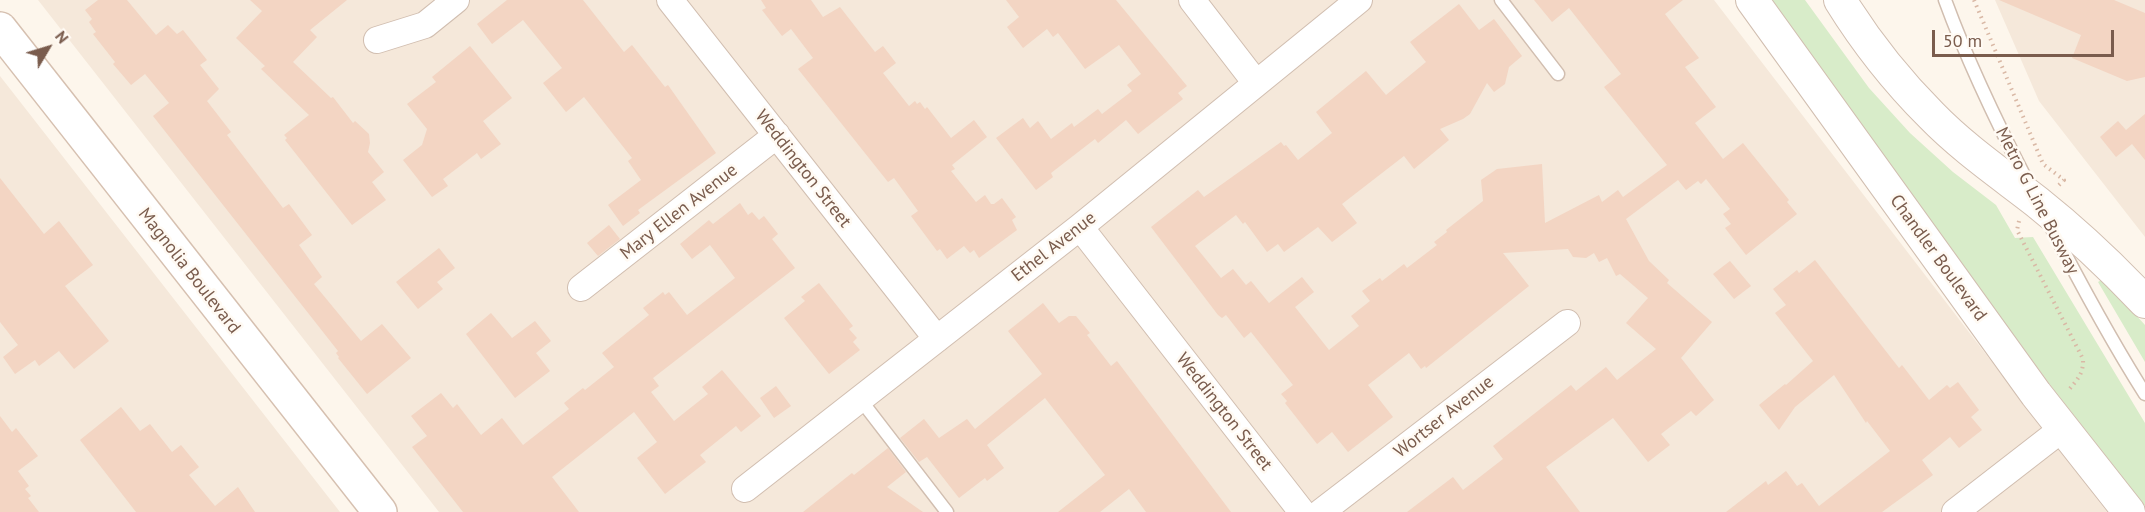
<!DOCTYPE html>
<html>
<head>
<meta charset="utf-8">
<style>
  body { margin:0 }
  #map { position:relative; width:2145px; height:512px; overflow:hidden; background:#fdf6ec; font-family:"PT Sans",sans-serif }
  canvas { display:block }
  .north { position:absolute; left:18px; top:18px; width:60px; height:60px; -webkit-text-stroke:4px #fffaf3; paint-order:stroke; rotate:52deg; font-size:16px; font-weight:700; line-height:24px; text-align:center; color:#7a5c4d }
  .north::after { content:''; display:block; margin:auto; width:21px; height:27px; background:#7a5c4d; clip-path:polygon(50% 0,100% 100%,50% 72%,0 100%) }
  .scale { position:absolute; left:1932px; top:30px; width:182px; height:27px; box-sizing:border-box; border:3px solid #7a5c4d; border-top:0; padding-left:8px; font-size:18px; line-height:21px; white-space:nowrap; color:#7a5c4d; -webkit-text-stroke:4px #fffaf3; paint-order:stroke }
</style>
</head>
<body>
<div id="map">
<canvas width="2145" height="512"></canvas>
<div class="north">N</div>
<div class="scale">50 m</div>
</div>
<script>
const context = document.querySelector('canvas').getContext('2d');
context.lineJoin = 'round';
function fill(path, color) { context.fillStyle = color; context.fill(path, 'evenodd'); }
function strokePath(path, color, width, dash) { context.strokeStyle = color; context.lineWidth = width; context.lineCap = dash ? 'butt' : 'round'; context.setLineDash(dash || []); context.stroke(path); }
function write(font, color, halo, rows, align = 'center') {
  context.font = font + ' "PT Sans",sans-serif'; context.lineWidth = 5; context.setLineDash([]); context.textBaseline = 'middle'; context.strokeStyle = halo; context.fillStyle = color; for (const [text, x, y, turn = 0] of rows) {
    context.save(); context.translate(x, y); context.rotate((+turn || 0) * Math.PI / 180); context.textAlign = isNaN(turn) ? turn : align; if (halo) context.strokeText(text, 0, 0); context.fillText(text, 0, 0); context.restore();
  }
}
const residential = new Path2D(`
  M 38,0 L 1714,0 L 2107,512 L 439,512 Z
  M 1995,0 L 2145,0 L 2145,237 L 2039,101 Z
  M 0,76 L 340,512 L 0,512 Z`);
const green = new Path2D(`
  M 1769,0 L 1805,0 L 1869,88 L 1910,133 L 1953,172 L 1996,205 L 2015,238 L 2033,237 L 2145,423 L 2145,506 L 2051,386 Z
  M 2103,279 L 2145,325 L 2145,362 L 2098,282 Z`);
const building = new Path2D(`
  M 98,0 L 127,0 L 156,35 L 168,25 L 177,34 L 183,30 L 207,60 L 200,65 L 219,89 L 207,101 L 231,132 L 227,135 L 283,208 L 289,204 L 312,235 L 299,245 L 322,277 L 314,284 L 361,341 L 382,324 L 411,358 L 367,394 L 338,358 L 339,357 L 336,353 L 338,351 L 153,116 L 169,103 L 145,74 L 131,85 L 113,64 L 115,62 L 93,34 L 96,32 L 89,22 L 92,19 L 85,10 Z
  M 250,0 L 347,0 L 310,30 L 317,37 L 293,62 L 331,98 L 333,97 L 353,123 L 355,121 L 369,134 L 370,143 L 368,152 L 384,172 L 372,182 L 386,200 L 352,225 L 285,140 L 287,138 L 284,135 L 309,115 L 261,69 L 265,66 L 236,38 L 262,11 Z
  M 507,0 L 583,0 L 624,52 L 632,45 L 665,87 L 668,85 L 716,153 L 638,210 L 640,213 L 623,226 L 608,205 L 641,180 L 628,161 L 632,158 L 584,97 L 566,112 L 543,83 L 562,68 L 523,20 L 492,44 L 477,24 Z
  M 761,0 L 811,0 L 823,17 L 840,7 L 875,52 L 883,46 L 896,63 L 883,73 L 909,106 L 915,101 L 917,104 L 920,102 L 925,109 L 927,107 L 951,138 L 974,120 L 987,137 L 952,165 L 955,169 L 951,171 L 976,202 L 985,195 L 991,204 L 994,204 L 1002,198 L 1016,217 L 1012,220 L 1017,230 L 979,258 L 974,250 L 970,253 L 964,246 L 947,259 L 940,249 L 937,251 L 911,216 L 918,211 L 894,178 L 888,182 L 798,69 L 813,58 L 791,29 L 782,36 L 762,10 L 766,8 Z
  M 1006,0 L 1116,0 L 1187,86 L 1178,93 L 1183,99 L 1138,134 L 1126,120 L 1098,143 L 1095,139 L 1051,173 L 1053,177 L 1036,190 L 996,138 L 1023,118 L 1030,128 L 1038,121 L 1051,139 L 1072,123 L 1074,127 L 1098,109 L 1102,114 L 1132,91 L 1127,85 L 1141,74 L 1119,45 L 1085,69 L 1058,33 L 1053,37 L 1047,29 L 1023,48 L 1007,27 L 1019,17 Z
  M 1534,0 L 1683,0 L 1665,14 L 1699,58 L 1685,67 L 1716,107 L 1695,123 L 1723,159 L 1743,143 L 1789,200 L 1787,202 L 1797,214 L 1746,255 L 1725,228 L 1731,224 L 1723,214 L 1730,209 L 1706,179 L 1701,184 L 1698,181 L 1686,190 L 1678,180 L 1626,219 L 1649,261 L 1669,280 L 1667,283 L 1712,322 L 1681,358 L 1714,400 L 1696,416 L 1691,411 L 1661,434 L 1670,445 L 1648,462 L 1613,418 L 1546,467 L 1580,512 L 1407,512 L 1453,477 L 1463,490 L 1503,459 L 1493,446 L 1571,385 L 1576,391 L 1606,367 L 1617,380 L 1656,349 L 1626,323 L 1648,298 L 1620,274 L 1616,276 L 1607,258 L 1599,262 L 1594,253 L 1586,258 L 1573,257 L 1568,249 L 1503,253 L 1529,286 L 1426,368 L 1425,366 L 1421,369 L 1409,353 L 1368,385 L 1393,417 L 1348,452 L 1332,432 L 1317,444 L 1285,403 L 1287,401 L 1281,394 L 1293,385 L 1251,332 L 1244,338 L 1226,315 L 1222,318 L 1218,315 L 1151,227 L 1198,190 L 1204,197 L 1281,142 L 1284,146 L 1286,145 L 1298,160 L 1332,133 L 1316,112 L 1366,71 L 1386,95 L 1426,62 L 1410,42 L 1459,4 L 1479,30 L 1494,19 L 1522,56 L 1509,67 L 1505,84 L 1494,92 L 1487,83 L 1470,114 L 1463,119 L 1440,129 L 1449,140 L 1414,169 L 1404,156 L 1342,204 L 1357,223 L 1332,242 L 1318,227 L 1284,252 L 1278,244 L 1267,252 L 1245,222 L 1243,224 L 1236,215 L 1195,246 L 1221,278 L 1233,269 L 1246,285 L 1251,281 L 1269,303 L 1302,277 L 1314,292 L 1295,307 L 1329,350 L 1359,326 L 1351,316 L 1370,301 L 1362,291 L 1380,278 L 1382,281 L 1404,264 L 1407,268 L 1437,245 L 1434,242 L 1447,232 L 1446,230 L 1483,201 L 1481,180 L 1497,169 L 1542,164 L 1545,223 L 1599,195 L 1602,202 L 1618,190 L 1623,197 L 1667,165 L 1604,87 L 1621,74 L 1569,8 L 1552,22 Z
  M 1999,0 L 2114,0 L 2145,13 L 2145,77 L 2127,81 L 2072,58 L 2081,35 Z
  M 470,46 L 512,98 L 483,121 L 501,144 L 481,159 L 477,153 L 443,179 L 448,186 L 432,197 L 403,160 L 422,145 L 427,129 L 407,104 L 436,82 L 432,77 Z
  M 2145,114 L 2145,160 L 2132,144 L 2116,157 L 2100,137 L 2118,121 L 2126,130 Z
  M 0,178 L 44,234 L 59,221 L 93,265 L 65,286 L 109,341 L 74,369 L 59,351 L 39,366 L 35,360 L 15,374 L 3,357 L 18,345 L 0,322 Z
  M 740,203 L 748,215 L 752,212 L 759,220 L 764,216 L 778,234 L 772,239 L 795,268 L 653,378 L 659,386 L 651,392 L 674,421 L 708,394 L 702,387 L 722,370 L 761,416 L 741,432 L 736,426 L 700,455 L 706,462 L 665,494 L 637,458 L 657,442 L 634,412 L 552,477 L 579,512 L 463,512 L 412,447 L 427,436 L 411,416 L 441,393 L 453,408 L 457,404 L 481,435 L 502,418 L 523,445 L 569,409 L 564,403 L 583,388 L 585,390 L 614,367 L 602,353 L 649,315 L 643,308 L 663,292 L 665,295 L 669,292 L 687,315 L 735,278 L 710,245 L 692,259 L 680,244 L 709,220 L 713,224 Z
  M 609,225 L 620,239 L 598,256 L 587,243 Z
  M 439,248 L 455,268 L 437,282 L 443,289 L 418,309 L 396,282 Z
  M 1815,260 L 1899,368 L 1902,365 L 1929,400 L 1947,385 L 1950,388 L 1958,382 L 1979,410 L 1971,417 L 1982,430 L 1959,448 L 1950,437 L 1922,460 L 1933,475 L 1882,512 L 1726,512 L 1766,481 L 1768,485 L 1786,471 L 1797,486 L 1802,483 L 1819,506 L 1890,451 L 1867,421 L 1866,423 L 1834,375 L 1795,407 L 1779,430 L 1759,405 L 1785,384 L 1786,385 L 1813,361 L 1775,313 L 1786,305 L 1773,289 L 1797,270 L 1799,273 Z
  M 1730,261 L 1751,286 L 1734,299 L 1713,274 Z
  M 819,283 L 853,326 L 849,329 L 857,338 L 853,342 L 860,350 L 829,374 L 784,318 L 805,301 L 801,297 Z
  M 1043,303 L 1059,323 L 1069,316 L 1076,316 L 1090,333 L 1087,335 L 1111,366 L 1117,361 L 1231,512 L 1146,512 L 1129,489 L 1100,512 L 1058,512 L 1105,475 L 1045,398 L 987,445 L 1004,468 L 987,481 L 985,478 L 959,498 L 927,457 L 919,462 L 900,438 L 924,419 L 939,438 L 967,419 L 975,429 L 1042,374 L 1008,331 Z
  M 491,313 L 512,338 L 535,321 L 551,341 L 536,353 L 550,371 L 515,398 L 466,334 Z
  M 776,386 L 791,406 L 774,418 L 760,398 Z
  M 121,407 L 140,431 L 150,424 L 172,452 L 181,445 L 199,467 L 189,475 L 215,506 L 238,487 L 255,512 L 136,512 L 80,440 Z
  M 0,416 L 12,432 L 16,428 L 38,456 L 18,471 L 29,486 L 25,489 L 31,496 L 28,498 L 39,512 L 0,512 Z
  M 888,448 L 906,472 L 887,487 L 923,512 L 803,512 L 852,473 L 854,475 Z`);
const path = new Path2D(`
  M 1974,0 L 2043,164 L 2064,180 L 2058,186
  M 2019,221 L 2017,230 L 2083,359 C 2084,374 2076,381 2067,392`);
const service = new Path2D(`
  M 1501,0 L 1558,74
  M 1945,0 C 1968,63 1997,123 2028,183
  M 2050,225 C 2080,283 2110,339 2145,394
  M 860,399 L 947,512`);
const minor = new Path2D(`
  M 670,0 L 937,339
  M 1192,0 L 1256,83
  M 377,40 L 425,25 L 456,0
  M 1080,227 L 1302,512
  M 581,288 L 777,135
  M 745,489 L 1080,227 L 1359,0
  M 1321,512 L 1567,323
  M 1955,512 L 2062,429`);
const tertiary = new Path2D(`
  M 1752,0 L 2036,394 L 2129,512
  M 1840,0 C 1866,42 1896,80 1931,115 C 1963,148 2001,174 2037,202 C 2076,233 2111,266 2145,302`);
const secondary = new Path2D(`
  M 0,29 L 380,512`);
const streetNames = [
  ["Weddington Street",803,169,52],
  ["Metro G Line Busway",2037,201,63],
  ["Mary Ellen Avenue",679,212,-38],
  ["Ethel Avenue",1054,247,-38],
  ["Chandler Boulevard",1938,258,54],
  ["Magnolia Boulevard",189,271,52],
  ["Weddington Street",1224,412,52],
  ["Wortser Avenue",1444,417,-38]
];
fill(residential, '#f5e8da');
fill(green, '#d8ecc9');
fill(building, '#f3d5c3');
strokePath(service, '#d1beb0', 15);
strokePath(minor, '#d1beb0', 28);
strokePath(tertiary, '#d1beb0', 34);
strokePath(secondary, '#d6c0b0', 36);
strokePath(path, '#d9b8a5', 4, [1.5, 4.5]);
strokePath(service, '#fff', 12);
strokePath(minor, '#fff', 26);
strokePath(tertiary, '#fff', 32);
strokePath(secondary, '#fff', 33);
write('18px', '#7a5c4d', '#fffaf3', streetNames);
</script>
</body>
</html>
